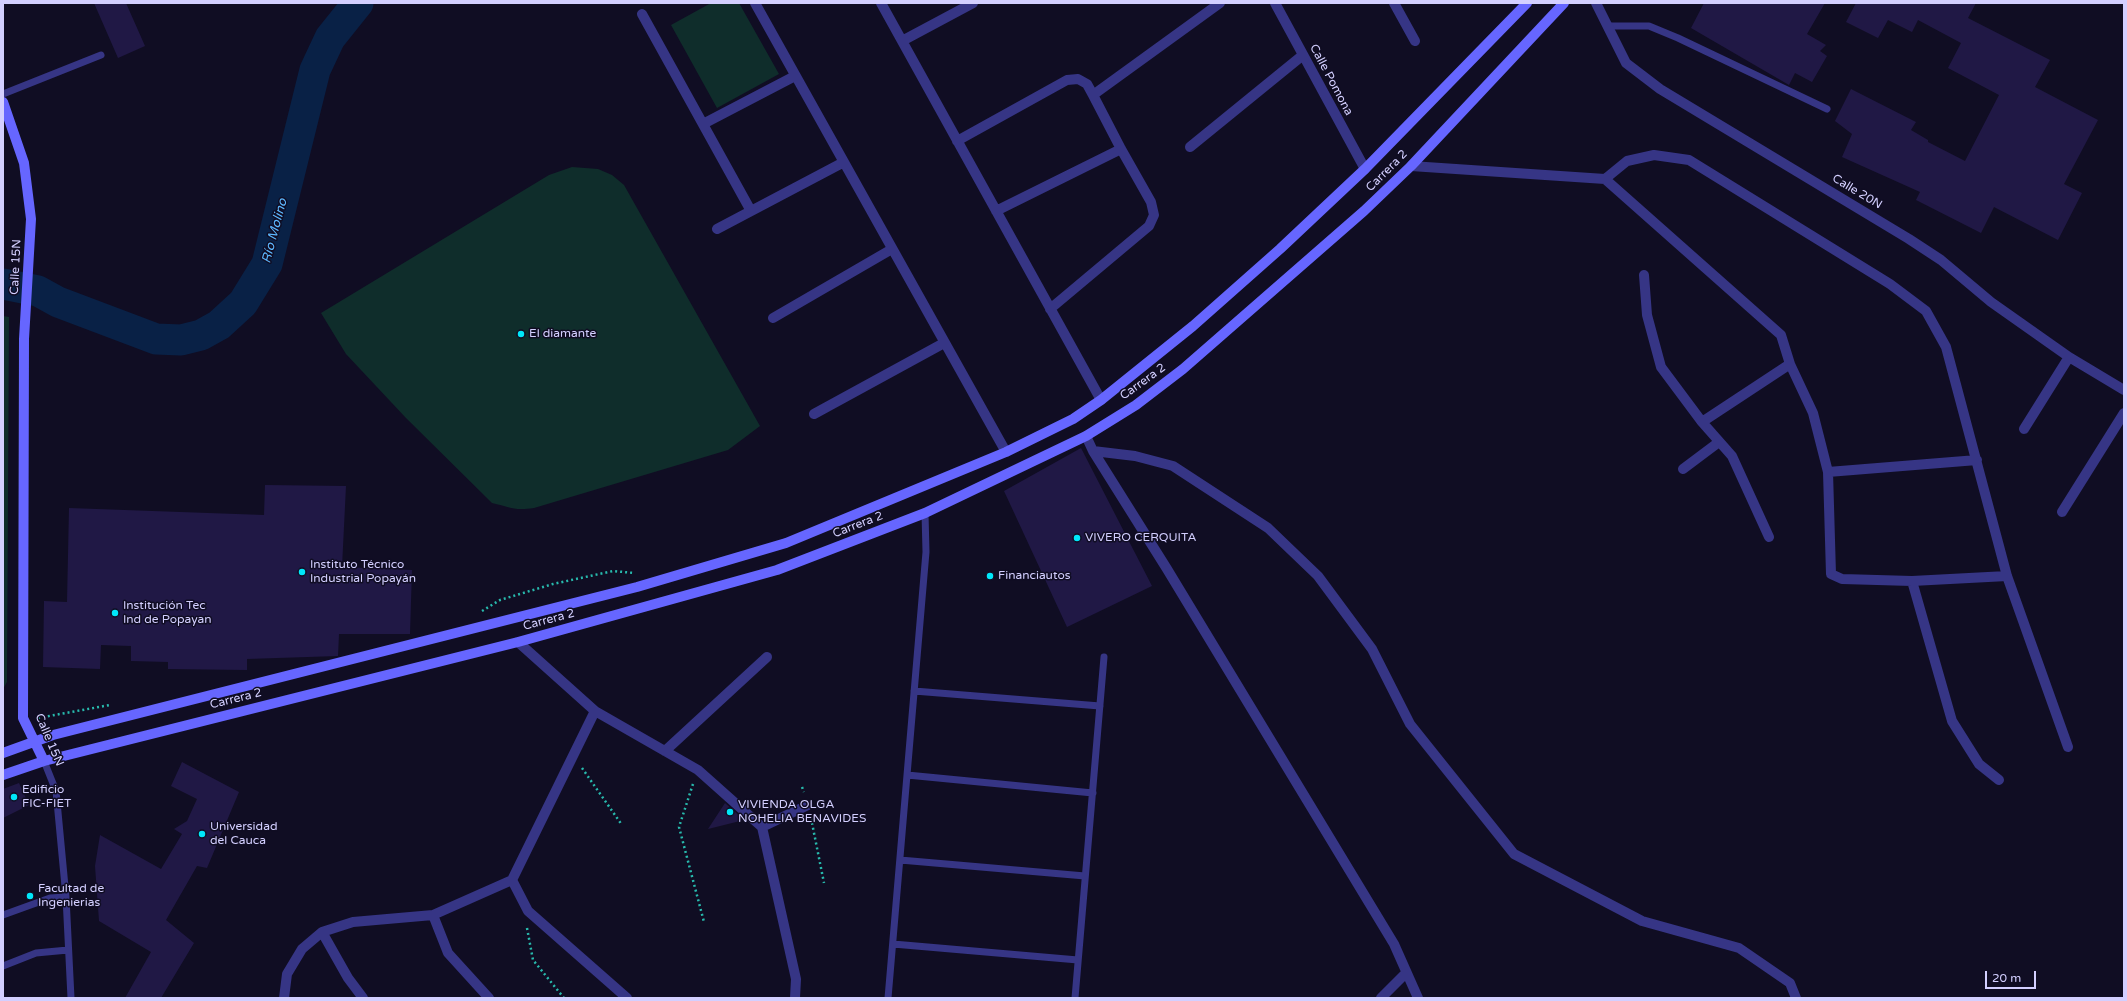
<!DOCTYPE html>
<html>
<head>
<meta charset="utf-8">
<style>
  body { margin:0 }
  #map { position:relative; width:2127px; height:1001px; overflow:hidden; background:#100d23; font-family:"Varela Round",sans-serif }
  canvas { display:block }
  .frame { position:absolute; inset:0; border:4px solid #d3cfff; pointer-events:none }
  .scale { position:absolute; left:1985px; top:971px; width:51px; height:18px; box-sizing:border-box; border:2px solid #d3cfff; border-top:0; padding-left:5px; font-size:12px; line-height:14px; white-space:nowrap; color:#d3cfff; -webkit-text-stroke:3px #100d23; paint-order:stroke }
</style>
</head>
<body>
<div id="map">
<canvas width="2127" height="1001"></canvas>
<div class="frame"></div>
<div class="scale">20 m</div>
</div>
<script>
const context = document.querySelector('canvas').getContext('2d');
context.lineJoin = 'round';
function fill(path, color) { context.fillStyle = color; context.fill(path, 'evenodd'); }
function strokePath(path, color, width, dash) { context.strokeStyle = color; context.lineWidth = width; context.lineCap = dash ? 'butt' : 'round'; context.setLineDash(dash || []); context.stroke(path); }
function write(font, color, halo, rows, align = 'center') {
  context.font = font + ' "Varela Round",sans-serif'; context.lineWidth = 3; context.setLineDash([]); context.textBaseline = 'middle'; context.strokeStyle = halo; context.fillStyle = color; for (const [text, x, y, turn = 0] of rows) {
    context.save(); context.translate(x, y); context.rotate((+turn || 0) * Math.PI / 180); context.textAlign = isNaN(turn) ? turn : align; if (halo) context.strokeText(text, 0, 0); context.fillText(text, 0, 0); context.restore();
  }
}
const green = new Path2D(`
  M 711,3 L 739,3 L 779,74 L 717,108 L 671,25 Z
  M 572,167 L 598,169 L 612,175 L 624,185 L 760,426 L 728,450 L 534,508 C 513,511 511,507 492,503 L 406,418 L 346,354 L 321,313 L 549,175 Z
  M 3,316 L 9,317 L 7,682 L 3,689 Z`);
const river = new Path2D(`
  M 3,284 L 38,291 L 58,302 L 156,339 L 181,340 L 201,335 L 219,325 L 243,303 L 267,264 L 315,70 L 330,38 L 358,3`);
const building = new Path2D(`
  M 94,3 L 126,3 L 145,46 L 118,58 Z
  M 1704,3 L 1825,3 L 1807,34 L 1826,45 L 1820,51 L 1827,56 L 1812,82 L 1795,73 L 1789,85 L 1691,28 Z
  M 1856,3 L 1976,3 L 1968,18 L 2050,60 L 2035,87 L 2098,120 L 2064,184 L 2082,193 L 2058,240 L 1994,207 L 1981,233 L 1916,200 L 1920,192 L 1842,157 L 1852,134 L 1835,121 L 1851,89 L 1916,122 L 1911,130 L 1928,140 L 1928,142 L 1965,161 L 1999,95 L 1948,68 L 1961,43 L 1918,20 L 1912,32 L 1888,20 L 1878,38 L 1846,22 Z
  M 1081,448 L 1152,586 L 1067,627 L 1004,491 Z
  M 265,485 L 346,486 L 342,567 L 412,570 L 410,634 L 339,634 L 338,656 L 247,659 L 247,670 L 168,669 L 168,662 L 131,661 L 131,646 L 101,645 L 100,669 L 43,667 L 44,601 L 67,602 L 69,508 L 264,515 Z
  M 182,762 L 239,792 L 207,868 L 197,866 L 166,920 L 194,943 L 161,998 L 125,998 L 151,952 L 99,921 L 95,866 L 100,835 L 161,869 L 182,834 L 174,829 L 187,821 L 197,799 L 171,786 Z
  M 19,783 L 29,805 L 3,818 L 3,789 Z
  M 725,803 L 744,820 L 708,829 Z`);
const path = new Path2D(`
  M 482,611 L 500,600 L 553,584 L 613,571 L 634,573
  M 38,718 L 110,705
  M 582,768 L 622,825
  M 693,784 L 679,827 L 704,922
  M 802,787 L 804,792
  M 811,818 L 824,883
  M 527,928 L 533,960 L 564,998`);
const lane = new Path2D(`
  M 1608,26 L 1649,26 L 1678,38 L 1827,109
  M 3,94 L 101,55
  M 914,691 L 1100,706
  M 44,761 L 56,791 L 66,897 L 71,998
  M 907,775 L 1093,793
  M 900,860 L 1085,876
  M 3,915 L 50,898 L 66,897
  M 893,944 L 1078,960
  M 3,966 L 36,953 L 68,950
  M 888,998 L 926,552 L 925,513
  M 1075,998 L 1104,657`);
const street = new Path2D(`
  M 755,3 L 1006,452
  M 881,3 L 1101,400
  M 1275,3 L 1365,169
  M 1394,3 L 1415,41
  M 1596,3 L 1626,63 L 1660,89 L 1909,239 L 1941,260 L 1991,302 L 2069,357 L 2124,390
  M 642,14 L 751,211
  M 902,41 L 973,3
  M 1093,95 L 1220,3
  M 703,124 L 795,76
  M 957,141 L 1067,80 L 1078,79 L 1087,84 L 1093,95 L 1121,149 L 1151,202 L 1154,215 L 1149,226 L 1050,309
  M 1190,147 L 1303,55
  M 1411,166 L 1605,179 L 1781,335 L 1790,364 L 1813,413 L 1828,472 L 1831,574 L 1842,579 L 1912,581 L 2007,576
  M 1605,179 L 1627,161 L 1654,155 L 1689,160 L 1890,284 L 1926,311 L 1946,347 L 2007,576 L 2068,747
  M 996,211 L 1121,149
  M 717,229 L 844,162
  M 1644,275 L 1647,315 L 1661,367 L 1702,422 L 1732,456 L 1769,537
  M 773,318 L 892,249
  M 814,414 L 944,343
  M 1702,422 L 1790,364
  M 2024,429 L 2069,357
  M 1086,436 L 1093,451 L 1135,456 L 1173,466 L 1268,528 L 1318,576 L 1372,649 L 1410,724 L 1514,854 L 1642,921 L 1739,948 L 1790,983 L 1796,998
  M 1093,451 L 1167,569 L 1394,944 L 1418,998
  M 1683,469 L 1719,442
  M 1828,472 L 1977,460
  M 2062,512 L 2124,413
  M 1912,581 L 1952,721 L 1979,764 L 1999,780
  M 518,642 L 595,711 L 698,770 L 762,827 L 796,979 L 795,998
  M 665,751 L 767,657
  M 762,827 L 808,805
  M 512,880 L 528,911 L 627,998
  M 433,915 L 448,953 L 489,998
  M 322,932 L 348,978 L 363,998
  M 284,998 L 287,974 L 302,949 L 322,932 L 353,922 L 433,915 L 512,880 L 595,711
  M 1381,998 L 1406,973`);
const secondary = new Path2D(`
  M 3,102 L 24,163 L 31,219 L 24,339 L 23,718 L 44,761
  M 3,753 L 53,735 L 637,587 L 786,543 L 1006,452 L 1073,419 L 1101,400 L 1193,326 L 1280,249 L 1365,169 L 1527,3
  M 3,775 L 44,761 L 518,642 L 777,570 L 925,513 L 1086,436 L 1136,405 L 1183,369 L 1364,211 L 1411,166 L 1564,3`);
const markers = [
  [521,334,4,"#00e7fa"],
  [1077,538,4,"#00e7fa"],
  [302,572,4,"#00e7fa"],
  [990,576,4,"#00e7fa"],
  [115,613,4,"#00e7fa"],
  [14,797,4,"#00e7fa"],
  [730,812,4,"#00e7fa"],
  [202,834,4,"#00e7fa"],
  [30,896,4,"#00e7fa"]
];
const streetNames = [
  ["Calle Pomona",1331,80,62],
  ["Carrera 2",1387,171,-45],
  ["Calle 20N",1857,192,31],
  ["Calle 15N",16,267,-87],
  ["Carrera 2",1143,382,-36],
  ["Carrera 2",858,525,-21],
  ["Carrera 2",549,620,-15],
  ["Carrera 2",236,699,-14],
  ["Calle 15N",49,740,67]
];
const poiNames = [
  ["El diamante",529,334],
  ["VIVERO CERQUITA",1085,538],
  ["Instituto Técnico",310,565],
  ["Industrial Popayán",310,579],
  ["Financiautos",998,576],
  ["Institución Tec",123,606],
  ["Ind de Popayan",123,620],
  ["Edificio",22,790],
  ["FIC-FIET",22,804],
  ["VIVIENDA OLGA",738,805],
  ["NOHELIA BENAVIDES",738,819],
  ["Universidad",210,827],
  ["del Cauca",210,841],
  ["Facultad de",38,889],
  ["Ingenierias",38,903]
];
const waterNames = [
  ["Río Molino",275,231,-75]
];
fill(green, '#0f2d2b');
strokePath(river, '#092146', 31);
fill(building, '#201845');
strokePath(path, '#28baad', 2.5, [2, 3]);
strokePath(lane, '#363585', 7);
strokePath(street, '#363585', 10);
strokePath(secondary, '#66f', 10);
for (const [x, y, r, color] of markers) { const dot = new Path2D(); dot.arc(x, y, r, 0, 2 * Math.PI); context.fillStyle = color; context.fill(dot); strokePath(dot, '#100d23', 1.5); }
write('12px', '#d3cfff', '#100d23', streetNames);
write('12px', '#d3cfff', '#100d23', poiNames, 'left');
write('italic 13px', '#5db8ff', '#100d23', waterNames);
</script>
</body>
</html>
